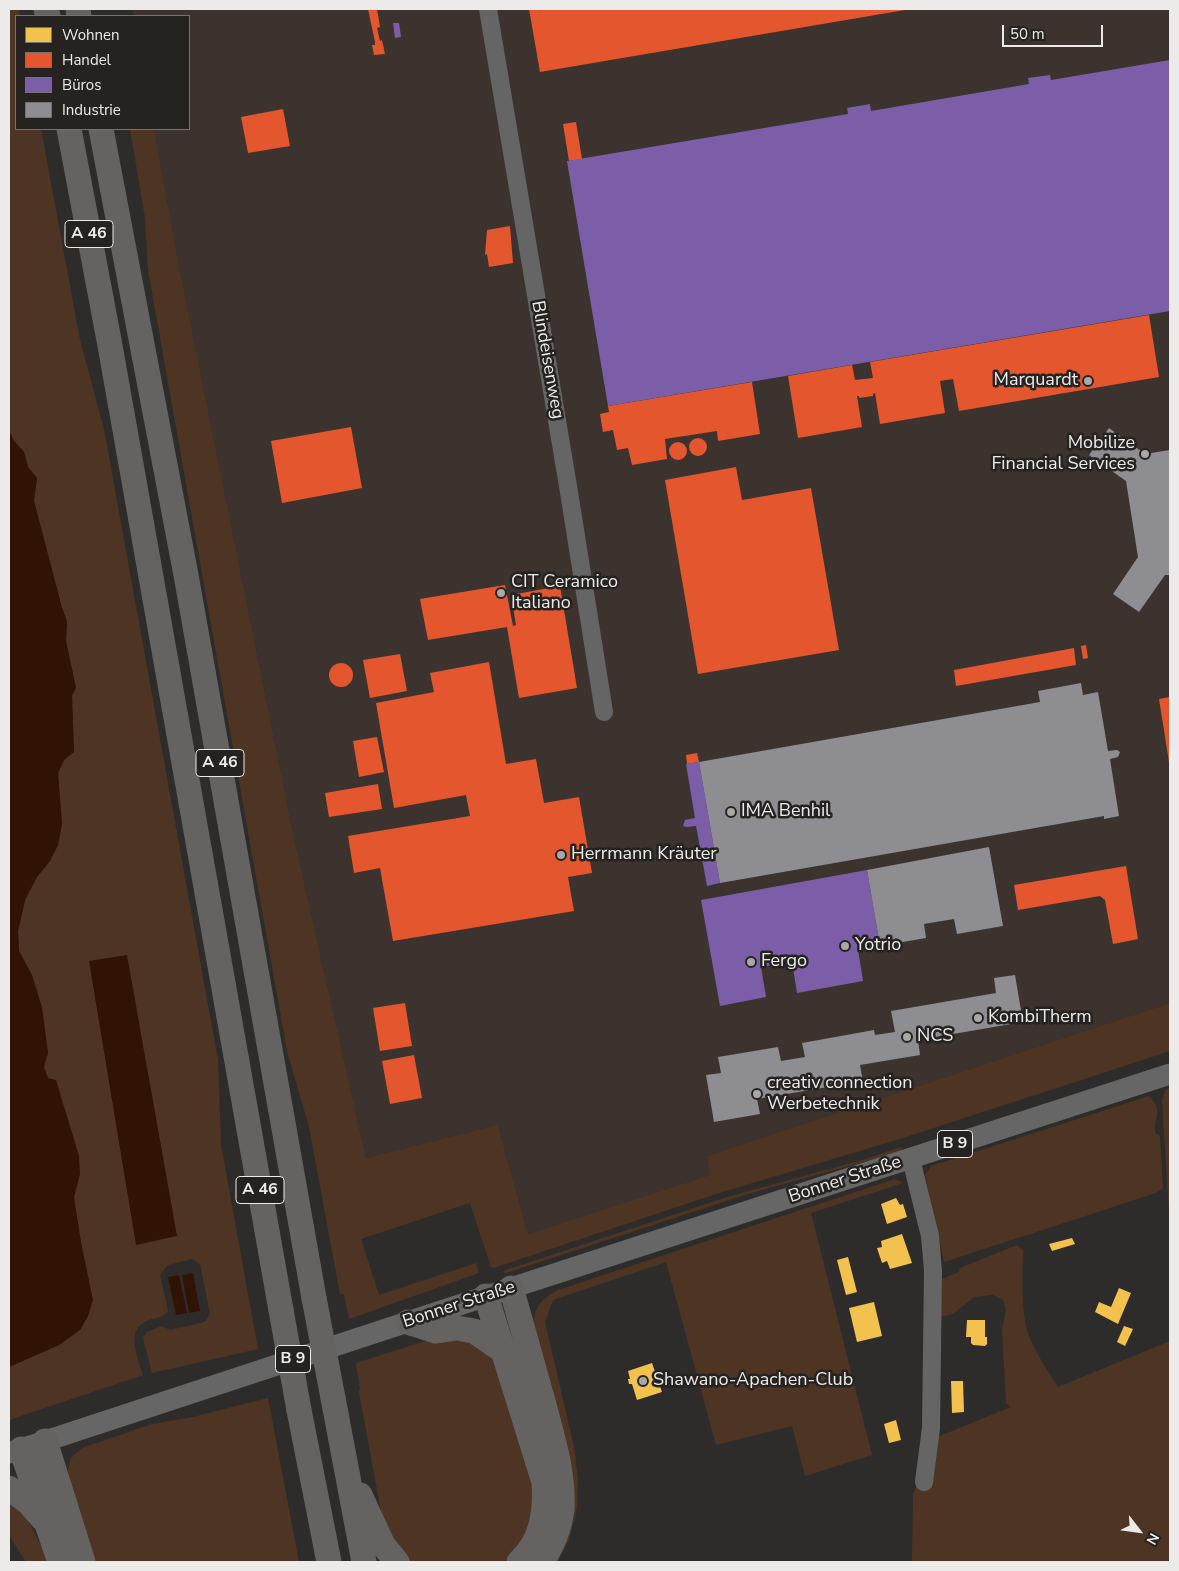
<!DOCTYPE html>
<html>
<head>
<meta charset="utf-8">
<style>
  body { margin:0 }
  #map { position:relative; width:1179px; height:1571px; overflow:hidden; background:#2e2c2b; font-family:"Nunito Sans",sans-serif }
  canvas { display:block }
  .frame { position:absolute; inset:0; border:10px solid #edebea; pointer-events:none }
  .legend { position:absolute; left:15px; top:15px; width:175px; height:115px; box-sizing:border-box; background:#252220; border:1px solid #757271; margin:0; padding:6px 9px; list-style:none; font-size:15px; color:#edebea }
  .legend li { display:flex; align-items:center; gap:10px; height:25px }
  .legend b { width:25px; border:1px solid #757271 }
  .north { position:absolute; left:1114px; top:1506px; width:50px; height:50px; -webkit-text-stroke:4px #252220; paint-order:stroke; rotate:120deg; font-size:14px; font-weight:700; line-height:20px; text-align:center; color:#edebea }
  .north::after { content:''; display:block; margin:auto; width:18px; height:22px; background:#edebea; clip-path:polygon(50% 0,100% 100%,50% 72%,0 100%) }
  .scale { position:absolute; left:1002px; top:25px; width:101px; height:22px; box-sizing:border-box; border:2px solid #edebea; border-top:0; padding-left:6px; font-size:15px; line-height:18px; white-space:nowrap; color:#edebea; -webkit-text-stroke:4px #252220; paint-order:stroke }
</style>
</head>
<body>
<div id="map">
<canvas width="1179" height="1571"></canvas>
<div class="frame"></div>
<ul class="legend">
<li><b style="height:14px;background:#f2c14e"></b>Wohnen</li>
<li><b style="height:14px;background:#e4572e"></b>Handel</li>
<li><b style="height:14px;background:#7b5ea7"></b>Büros</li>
<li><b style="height:14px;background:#8d8d92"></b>Industrie</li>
</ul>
<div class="north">N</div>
<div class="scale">50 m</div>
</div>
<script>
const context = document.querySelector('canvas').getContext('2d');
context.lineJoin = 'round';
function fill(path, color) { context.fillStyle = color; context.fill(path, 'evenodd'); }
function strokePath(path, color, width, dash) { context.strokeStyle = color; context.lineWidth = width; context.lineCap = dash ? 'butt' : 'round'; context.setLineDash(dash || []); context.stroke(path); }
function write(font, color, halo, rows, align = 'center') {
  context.font = font + ' "Nunito Sans",sans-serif'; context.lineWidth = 5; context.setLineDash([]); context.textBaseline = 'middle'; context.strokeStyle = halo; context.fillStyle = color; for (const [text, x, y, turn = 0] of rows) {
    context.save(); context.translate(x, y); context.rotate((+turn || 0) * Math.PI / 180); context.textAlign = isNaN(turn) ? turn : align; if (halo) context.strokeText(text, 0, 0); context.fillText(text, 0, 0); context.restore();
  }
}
const built = new Path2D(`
  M 132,9 L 1170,9 L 1170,1003 L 707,1156 L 710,1175 L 528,1234 L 498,1125 L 366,1158 L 293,833 L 180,271 L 154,129 L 189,129 L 189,16 L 134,16 Z`);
const green = new Path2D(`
  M 9,9 L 19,9 L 20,16 L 16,16 L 16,129 L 41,129 L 80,340 L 104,429 L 218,1060 L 221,1145 L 258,1349 L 152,1373 L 143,1338 L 147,1332 L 162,1326 L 170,1330 L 201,1323 L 206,1321 L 210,1314 L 200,1264 L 192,1259 L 168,1265 L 160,1274 L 168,1311 C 158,1322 153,1316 143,1323 C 126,1333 139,1361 143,1375 L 9,1420 L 9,1367 L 59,1345 L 80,1330 L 88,1316 L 74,1197 L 80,1174 L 43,1067 L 48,1053 L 32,975 L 19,951 L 18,931 L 25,900 L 37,877 L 50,861 L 58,845 L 62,824 L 58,773 L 64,760 L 74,752 L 72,695 L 76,688 L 66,641 L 67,621 L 62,608 L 34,501 L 37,478 L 28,467 L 24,452 L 14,441 L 9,430 Z
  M 130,129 L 154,129 L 180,271 L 293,833 L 366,1158 L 498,1125 L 528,1234 L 710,1175 L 707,1156 L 1170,1003 L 1170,1051 L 903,1138 L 716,1194 L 493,1268 L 491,1267 L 470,1203 L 361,1239 L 379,1295 L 476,1263 L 479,1273 L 349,1319 L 344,1294 L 340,1294 L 309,1127 L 287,1051 L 148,270 L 145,218 Z
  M 1170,1088 L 1170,1230 L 1162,1100 L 1166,1089 Z
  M 1149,1096 C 1166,1113 1151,1117 1156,1134 L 1160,1136 L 1163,1188 L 1156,1193 L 944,1262 L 925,1175 L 931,1166 Z
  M 901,1147 L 903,1151 L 751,1193 L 506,1273 L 503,1271 L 727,1197 L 866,1159 Z
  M 895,1179 L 903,1183 L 811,1213 L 872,1455 L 805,1476 L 792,1426 L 716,1445 L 666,1262 L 553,1300 L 545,1322 L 574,1447 L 578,1479 L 577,1508 L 569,1540 L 557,1562 L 550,1562 L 534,1324 C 534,1306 543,1298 558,1290 Z
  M 1017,1245 L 1023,1250 C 1023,1276 1020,1311 1029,1336 C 1036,1354 1048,1371 1058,1387 L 1170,1341 L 1170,1562 L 912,1562 L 913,1494 L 935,1438 L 1011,1407 L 1006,1403 L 1002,1330 L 1006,1309 L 1003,1300 L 993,1295 L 974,1297 L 953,1314 L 940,1317 L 939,1280 L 959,1272 L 960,1268 Z
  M 445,1335 L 457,1335 L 494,1354 L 531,1464 L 536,1501 L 527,1535 L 504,1562 L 405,1562 L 382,1517 L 359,1392 L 360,1389 L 356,1363 Z
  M 268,1398 L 299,1562 L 92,1562 L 67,1473 L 71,1458 L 82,1448 L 152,1424 L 193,1417 Z
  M 9,1499 L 26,1517 L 50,1562 L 26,1562 L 9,1535 Z`);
const water = new Path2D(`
  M 9,430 L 14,441 L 24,452 L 28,467 L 37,478 L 34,501 L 62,608 L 67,621 L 66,641 L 76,688 L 72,695 L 74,752 L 64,760 L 58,773 L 62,824 L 58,845 L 50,861 L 37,877 L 25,900 L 18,931 L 19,951 L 32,975 L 42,1007 L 48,1053 L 44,1067 L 48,1078 L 56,1080 L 79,1156 L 80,1174 L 74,1197 L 81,1242 L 93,1300 L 88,1316 L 80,1330 L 59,1345 L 9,1367 Z
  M 127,955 L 177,1236 L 136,1245 L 89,961 Z
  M 193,1273 L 200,1311 L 189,1313 L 182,1275 Z
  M 179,1275 L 187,1313 L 176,1315 L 168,1277 Z`);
const homes = new Path2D(`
  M 896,1198 L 900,1205 L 903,1204 L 907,1217 L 887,1224 L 881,1204 Z
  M 902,1234 L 912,1263 L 890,1269 L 887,1261 L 882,1263 L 877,1248 L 882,1247 L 881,1241 Z
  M 1072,1238 L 1075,1244 L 1052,1251 L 1049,1244 Z
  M 848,1257 L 857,1292 L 846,1295 L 837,1260 Z
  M 1119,1288 L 1131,1293 L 1118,1324 L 1095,1312 L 1099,1302 L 1111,1307 Z
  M 874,1302 L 882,1336 L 857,1342 L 849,1308 Z
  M 967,1320 L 985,1320 L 985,1337 L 987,1337 L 987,1344 L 985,1346 L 973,1345 L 971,1343 L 971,1337 L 966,1337 Z
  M 1124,1326 L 1133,1329 L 1125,1346 L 1117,1342 Z
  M 652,1363 L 662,1392 L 637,1400 L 632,1384 L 629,1384 L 628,1379 L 630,1379 L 628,1371 Z
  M 951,1381 L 963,1381 L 964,1412 L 952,1413 Z
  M 896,1420 L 901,1440 L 889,1443 L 884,1424 Z`);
const shops = new Path2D(`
  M 368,9 L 377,9 L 380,27 L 377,28 L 380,41 L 382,40 L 385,54 L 374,55 L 372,45 L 375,45 L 375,42 Z
  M 529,9 L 905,9 L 905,10 L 540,72 Z
  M 283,109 L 290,146 L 248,153 L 241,117 Z
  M 576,122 L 582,159 L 569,161 L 563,124 Z
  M 510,226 L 513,263 L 489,267 L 487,254 L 485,255 L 487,230 Z
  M 1149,315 L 1159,377 L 959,411 L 953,379 L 940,381 L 945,413 L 880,424 L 875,393 L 873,394 L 873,396 L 859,398 L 859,396 L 857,396 L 862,427 L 798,438 L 788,376 L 852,365 L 855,380 L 873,378 L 870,362 Z
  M 752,382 L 760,434 L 718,441 L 717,431 L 665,439 L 667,459 L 632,465 L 628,448 L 617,450 L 613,430 L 603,432 L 600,414 L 609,412 L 608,406 Z
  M 351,427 L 362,488 L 282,503 L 271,441 Z
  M689 447a9 9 0 1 1 18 0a9 9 0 1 1-18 0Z
  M669 451a9 9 0 1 1 18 0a9 9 0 1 1-18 0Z
  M 736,467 L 742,500 L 811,488 L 839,650 L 698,674 L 665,480 Z
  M 505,585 L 513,626 L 516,625 L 511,595 L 560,586 L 577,688 L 519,698 L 507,627 L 428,640 L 420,599 Z
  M 1086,645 L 1088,658 L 1083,659 L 1081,646 Z
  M 1074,648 L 1076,665 L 956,686 L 954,670 Z
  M 400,654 L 407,691 L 370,698 L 363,660 Z
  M 489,662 L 506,764 L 536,759 L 544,803 L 579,797 L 592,873 L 568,877 L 574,911 L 393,941 L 380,868 L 354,873 L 348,836 L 470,816 L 466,795 L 394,808 L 376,703 L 434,692 L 430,673 Z
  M329 675a12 12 0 1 1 24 0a12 12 0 1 1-24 0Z
  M 1170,697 L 1170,762 L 1169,762 L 1159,699 Z
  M 377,737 L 384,772 L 359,777 L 353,741 Z
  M 697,753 L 699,762 L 687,764 L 686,755 Z
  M 378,784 L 382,809 L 329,817 L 325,793 Z
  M 1126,866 L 1138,939 L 1113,944 L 1105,900 L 1100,896 L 1018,910 L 1014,885 Z
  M 405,1003 L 412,1046 L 380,1051 L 373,1008 Z
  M 414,1055 L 422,1098 L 390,1104 L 382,1061 Z`);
const offices = new Path2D(`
  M 393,23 L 399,23 L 401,37 L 395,38 Z
  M 1170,60 L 1170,311 L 608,406 L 567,161 L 848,114 L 847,108 L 870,104 L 871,111 L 1029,84 L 1028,78 L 1050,75 L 1051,80 Z
  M 699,762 L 720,883 L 707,886 L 696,826 L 686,827 L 683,826 L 685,820 L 695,818 L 686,764 Z
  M 867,870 L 880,946 L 858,950 L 863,981 L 797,993 L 792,962 L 761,967 L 766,997 L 720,1006 L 701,900 Z`);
const industry = new Path2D(`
  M 1109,428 L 1145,454 L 1170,450 L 1170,575 L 1165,575 L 1139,612 L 1113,594 L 1138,557 L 1126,481 L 1089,455 Z
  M 1081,683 L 1083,695 L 1098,692 L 1108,751 L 1117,750 L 1120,752 L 1118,757 L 1110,759 L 1119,816 L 1104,819 L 1104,816 L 720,883 L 699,762 L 1040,702 L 1038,691 Z
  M 989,847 L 1003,926 L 957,934 L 954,919 L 924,924 L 926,938 L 880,946 L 867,870 Z
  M 1015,975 L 1023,1022 L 918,1040 L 920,1055 L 860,1065 L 863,1081 L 757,1099 L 760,1114 L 714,1122 L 706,1075 L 721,1073 L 718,1057 L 778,1047 L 781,1061 L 805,1057 L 802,1043 L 874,1030 L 875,1035 L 895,1032 L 891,1011 L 996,993 L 994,978 Z`);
const minor = new Path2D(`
  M 488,9 L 568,486 L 604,712
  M 911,1159 L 930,1236 L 933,1271 L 931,1428 L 924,1482`);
const major = new Path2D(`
  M 9,1453 L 511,1288 L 1170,1074`);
const highway = new Path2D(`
  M 46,9 L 48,16
  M 78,9 L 79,16
  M 69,129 L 109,340 L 281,1310
  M 101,129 L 186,575 L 314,1298
  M 511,1288 C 522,1325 532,1363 543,1401 C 552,1436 564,1472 562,1509 C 560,1528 552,1546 542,1562
  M 486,1296 L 544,1482 C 546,1512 542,1541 519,1562
  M 408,1322 L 436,1331 L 457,1328 L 474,1331 L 503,1351
  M 333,1398 L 364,1562
  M 299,1410 L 329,1562
  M 45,1441 L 83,1562
  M 21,1449 L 60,1562
  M 9,1488 L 29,1503 L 42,1518
  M 360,1495 L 383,1545 L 397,1562`);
const highwayBridge = new Path2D(`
  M 314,1298 L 333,1398
  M 281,1310 L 299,1410`);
const markers = [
  [1088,381,5,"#aaa8a7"],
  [1145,454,5,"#aaa8a7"],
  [501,593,5,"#aaa8a7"],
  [731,812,5,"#aaa8a7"],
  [561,855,5,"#aaa8a7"],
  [845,946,5,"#aaa8a7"],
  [751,962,5,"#aaa8a7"],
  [978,1018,5,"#aaa8a7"],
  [907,1037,5,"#aaa8a7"],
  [757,1094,5,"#aaa8a7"],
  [643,1381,5,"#aaa8a7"]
];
const shields = [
  [89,234,48],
  [220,763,48],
  [955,1144,35],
  [260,1190,48],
  [293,1359,35]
];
const shieldNames = [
  ["A 46",89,234],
  ["A 46",220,763],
  ["B 9",955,1144],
  ["A 46",260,1190],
  ["B 9",293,1359]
];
const streetNames = [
  ["Blindeisenweg",547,360,80],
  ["Bonner Straße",845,1180,-18],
  ["Bonner Straße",459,1305,-18]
];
const poiNames = [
  ["Marquardt",1078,381,"right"],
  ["Mobilize",1135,444,"right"],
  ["Financial Services",1135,465,"right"],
  ["CIT Ceramico",511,583],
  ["Italiano",511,604],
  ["IMA Benhil",741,812],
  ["Herrmann Kräuter",571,855],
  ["Yotrio",855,946],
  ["Fergo",761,962],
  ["KombiTherm",988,1018],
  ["NCS",917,1037],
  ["creativ connection",767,1084],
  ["Werbetechnik",767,1105],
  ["Shawano-Apachen-Club",653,1381]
];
fill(built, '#3c332e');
fill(green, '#4e3523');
fill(water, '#301304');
fill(homes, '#f2c14e');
fill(shops, '#e4572e');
fill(offices, '#7b5ea7');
fill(industry, '#8d8d92');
strokePath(minor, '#656566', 18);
strokePath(major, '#666', 21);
strokePath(highway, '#646362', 25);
strokePath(highwayBridge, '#646362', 25);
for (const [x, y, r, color] of markers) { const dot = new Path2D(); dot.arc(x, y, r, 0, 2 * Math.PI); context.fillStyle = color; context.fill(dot); strokePath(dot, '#252220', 2); }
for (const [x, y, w] of shields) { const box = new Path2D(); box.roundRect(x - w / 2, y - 13.5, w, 27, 4); context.fillStyle = '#252220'; context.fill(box); strokePath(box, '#edebea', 1); }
write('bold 16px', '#edebea', null, shieldNames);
write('18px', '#edebea', '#252220', streetNames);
write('18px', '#edebea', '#252220', poiNames, 'left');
</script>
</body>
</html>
